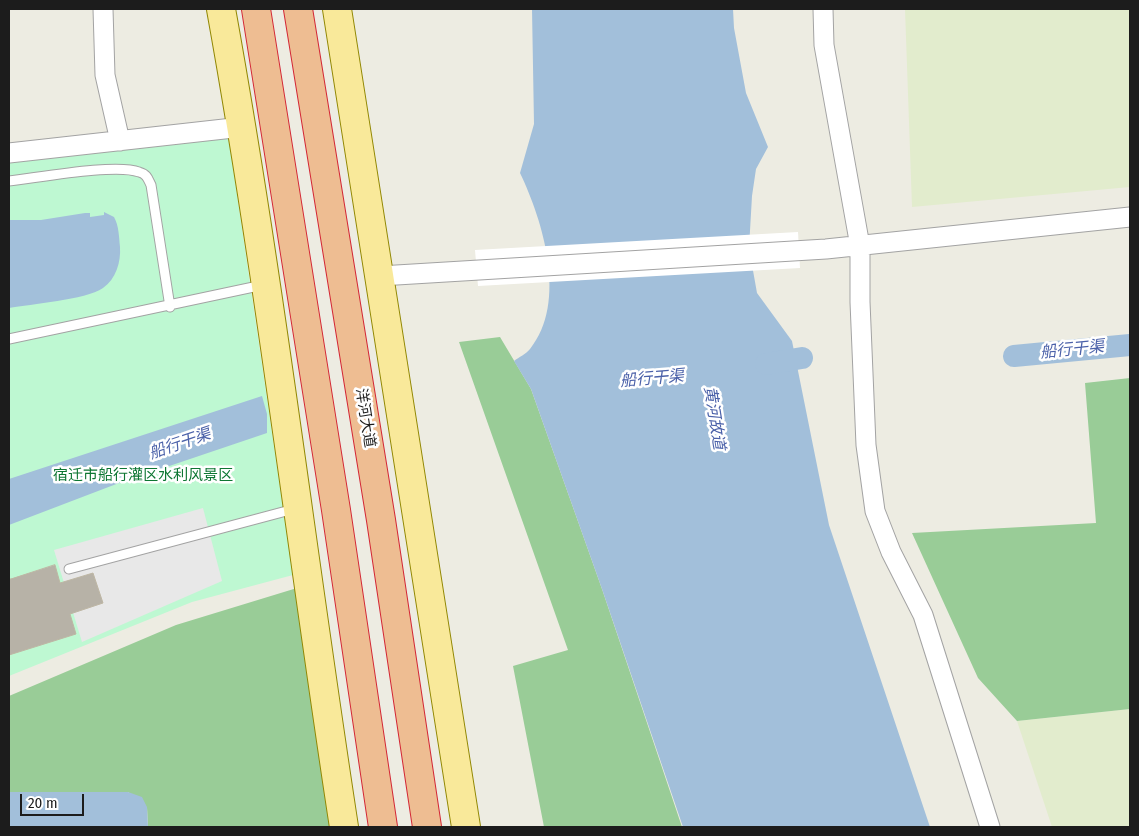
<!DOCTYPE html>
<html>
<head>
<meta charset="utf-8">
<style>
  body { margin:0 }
  #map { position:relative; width:1139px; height:836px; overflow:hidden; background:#edece2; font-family:"Fira Sans Condensed",sans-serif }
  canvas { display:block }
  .frame { position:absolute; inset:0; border:10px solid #1c1c1c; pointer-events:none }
  .scale { position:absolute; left:20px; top:794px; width:64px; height:22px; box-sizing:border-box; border:2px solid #1c1c1c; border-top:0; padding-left:6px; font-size:15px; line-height:18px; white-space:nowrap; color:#1c1c1c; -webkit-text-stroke:4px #fff; paint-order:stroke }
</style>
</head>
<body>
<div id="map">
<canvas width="1139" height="836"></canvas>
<div class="frame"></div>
<div class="scale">20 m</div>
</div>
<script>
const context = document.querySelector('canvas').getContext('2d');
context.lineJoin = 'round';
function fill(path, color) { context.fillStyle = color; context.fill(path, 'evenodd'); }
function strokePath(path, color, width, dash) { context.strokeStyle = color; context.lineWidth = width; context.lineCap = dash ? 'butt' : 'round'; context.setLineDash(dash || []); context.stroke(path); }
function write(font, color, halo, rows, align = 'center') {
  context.font = font + ' "Fira Sans Condensed","Noto Sans SC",sans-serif'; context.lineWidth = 5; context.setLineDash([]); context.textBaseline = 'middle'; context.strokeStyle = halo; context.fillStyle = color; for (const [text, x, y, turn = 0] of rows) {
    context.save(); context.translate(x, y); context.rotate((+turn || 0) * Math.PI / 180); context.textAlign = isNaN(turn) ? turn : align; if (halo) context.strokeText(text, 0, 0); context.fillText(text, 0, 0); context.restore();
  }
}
const farmland = new Path2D(`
  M 905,9 L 1130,9 L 1130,187 L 912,207 Z
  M 1130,709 L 1130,827 L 1052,827 L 1017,721 Z`);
const forest = new Path2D(`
  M 500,337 L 531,389 L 602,589 L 682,827 L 544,827 L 513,666 L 568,650 L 459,342 Z
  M 1130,378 L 1130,709 L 1017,721 L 978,678 L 912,533 L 1096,523 L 1085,383 Z
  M 297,588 L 331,827 L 148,827 L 147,808 L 128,792 L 9,792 L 9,696 L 176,625 Z`);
const park = new Path2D(`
  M 228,133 L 293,575 L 192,602 L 9,676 L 9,159 Z`);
const parking = new Path2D(`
  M 203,508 L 222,581 L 82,642 L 54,550 Z`);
const water = new Path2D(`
  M 532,9 L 733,9 L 734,28 L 746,93 L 768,147 L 756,169 L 752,196 L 749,248 L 757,293 L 792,341 L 829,525 L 930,827 L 683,827 L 602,589 L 531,389 L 514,361 C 519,357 526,354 530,349 C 568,302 543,221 520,173 L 534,124 Z
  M 104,212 L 114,217 C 119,226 119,237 120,247 C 121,262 116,279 103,288 C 85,300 31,304 9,308 L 9,220 L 41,220 L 85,213 L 90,213 L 90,217 L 104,215 Z
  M 262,396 L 267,414 L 267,433 L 119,483 L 9,525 L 9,479 Z
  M 9,792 L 128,792 L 142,797 L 147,807 L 148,827 L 9,827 Z`);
const pier = new Path2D(`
  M 798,232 L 800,268 L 478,286 L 475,250 Z`);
const canal = new Path2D(`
  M 1014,356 L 1130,345
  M 766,364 L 802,358`);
const building = new Path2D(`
  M 55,565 L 60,583 L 93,573 L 103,603 L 70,614 L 76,634 L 9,655 L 9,576 L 10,579 Z`);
const service = new Path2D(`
  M 9,181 C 37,178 116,163 139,172 C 147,174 148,179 151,185 L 170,307
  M 9,339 L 263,285
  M 69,569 L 294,509`);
const minor = new Path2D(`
  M 103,9 L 105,75 L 120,141
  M 823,9 L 824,45 L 860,246 L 860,302 L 866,445 L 875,511 L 891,552 L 923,615 L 990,827
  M 9,153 L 242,127
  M 380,276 L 826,249 L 1130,217`);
const primary = new Path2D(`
  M 221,9 C 270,280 302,555 344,827
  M 337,9 L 466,827`);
const trunk = new Path2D(`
  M 256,9 L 336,510 L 383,827
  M 298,9 L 381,520 L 427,827`);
const streetNames = [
  ["洋河大道",365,418,81]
];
const parkNames = [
  ["宿迁市船行灌区水利风景区",143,476]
];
const waterNames = [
  ["船行干渠",1072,350,-6],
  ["船行干渠",652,379,-5],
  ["黄河故道",714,418,81],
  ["船行干渠",180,444,-19]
];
fill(farmland, '#e2eccd');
fill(forest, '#99cc97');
fill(park, '#bef8d2');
fill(parking, '#e8e8e8');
fill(water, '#a2bfda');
fill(pier, '#fff');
strokePath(canal, '#a2bfda', 22);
fill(building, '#b7b2a7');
strokePath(building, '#beb7a4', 1);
strokePath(service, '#a3a3a3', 11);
strokePath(minor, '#a3a3a3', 21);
strokePath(primary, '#918703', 30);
strokePath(trunk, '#d32735', 30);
strokePath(service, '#fff', 9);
strokePath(minor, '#fff', 19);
strokePath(primary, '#f9e99a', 28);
strokePath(trunk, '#eebd92', 28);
write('15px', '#1c1c1c', '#fff', streetNames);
write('15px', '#0d7632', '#fff', parkNames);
write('italic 16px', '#4b61a9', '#fff', waterNames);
</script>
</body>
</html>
